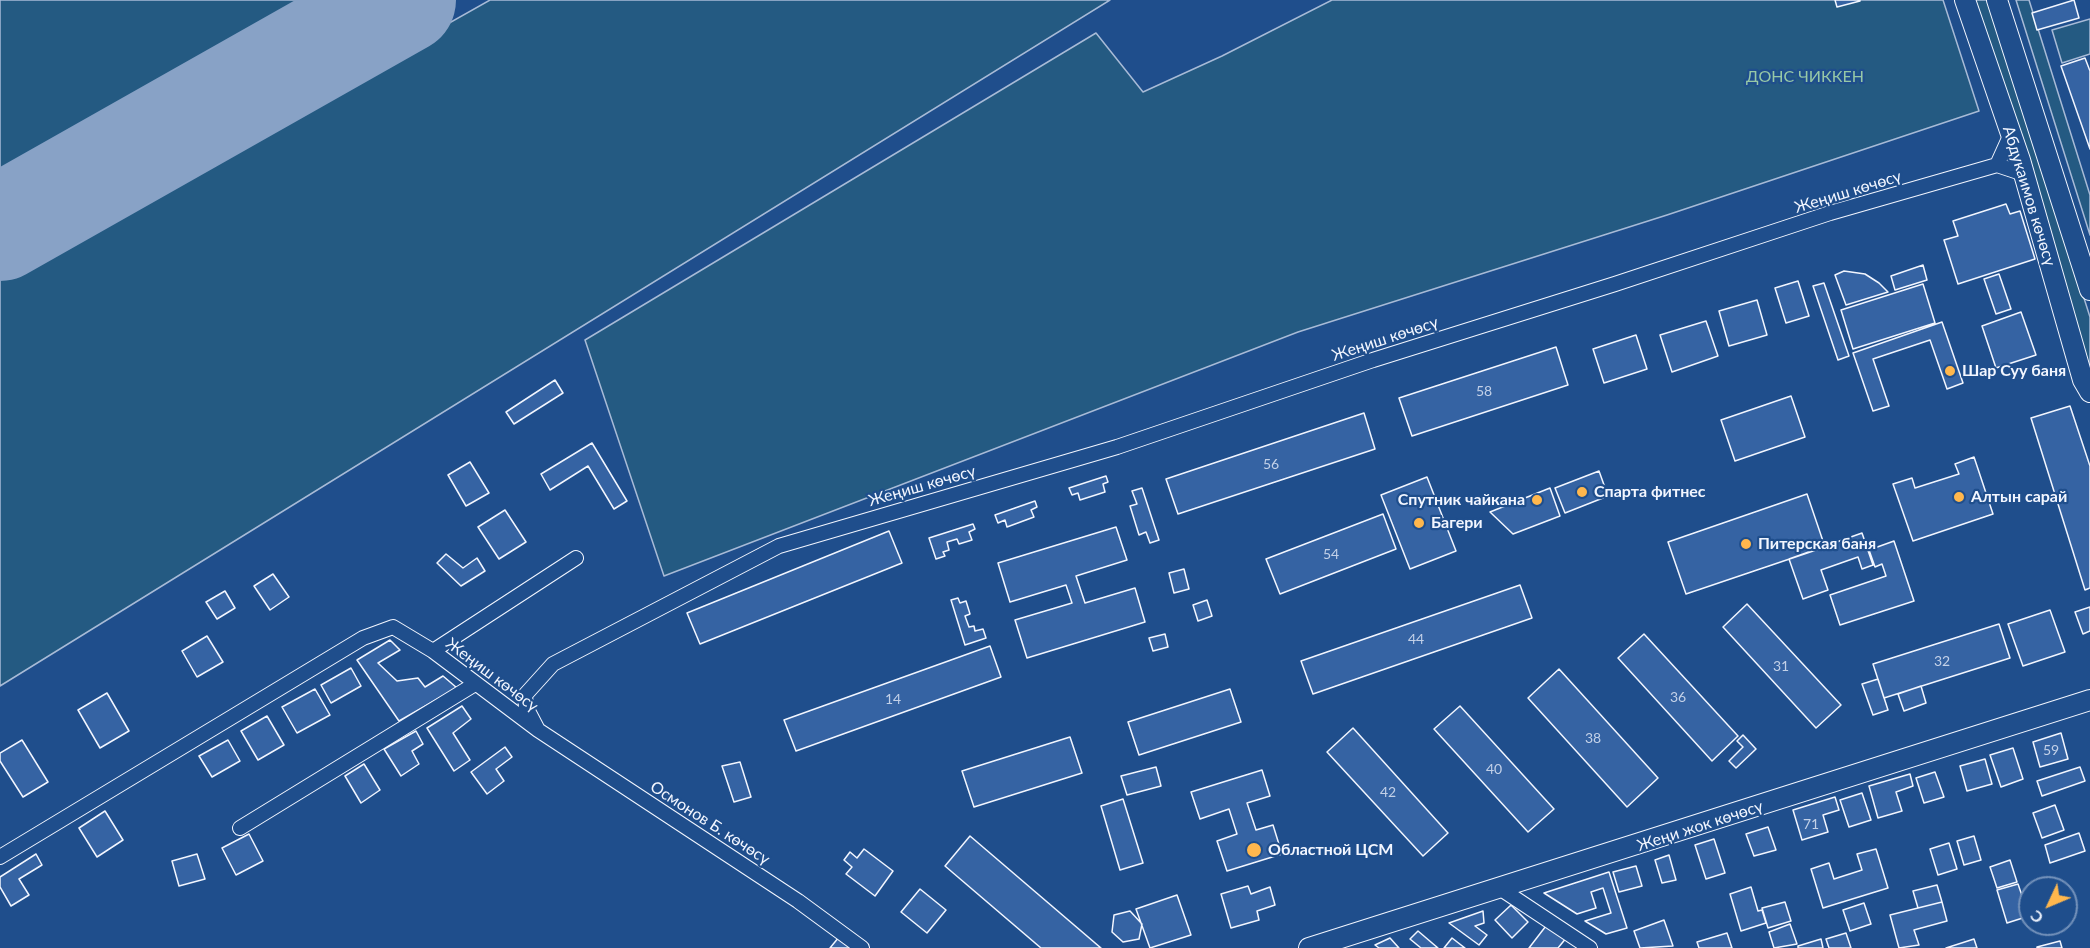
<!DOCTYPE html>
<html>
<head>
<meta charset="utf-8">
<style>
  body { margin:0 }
  #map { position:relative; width:2090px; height:948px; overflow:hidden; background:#1f4e8c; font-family:Lato,sans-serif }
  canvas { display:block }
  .north { position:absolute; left:2018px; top:876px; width:60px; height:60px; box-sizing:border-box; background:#1f4e8c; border:2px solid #7391ba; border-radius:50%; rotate:226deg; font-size:16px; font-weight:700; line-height:24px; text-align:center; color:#f2f6ff }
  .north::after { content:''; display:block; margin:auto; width:21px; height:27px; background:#ffb74d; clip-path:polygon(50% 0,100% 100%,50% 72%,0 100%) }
</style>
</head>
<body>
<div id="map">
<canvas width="2090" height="948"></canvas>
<div class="north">С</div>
</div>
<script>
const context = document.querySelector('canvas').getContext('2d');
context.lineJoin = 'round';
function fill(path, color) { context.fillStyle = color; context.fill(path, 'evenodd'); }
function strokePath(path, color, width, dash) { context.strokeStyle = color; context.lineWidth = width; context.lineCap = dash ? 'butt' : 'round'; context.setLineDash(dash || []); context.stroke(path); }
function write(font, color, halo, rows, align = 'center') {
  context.font = font + ' Lato,sans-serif'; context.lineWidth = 4.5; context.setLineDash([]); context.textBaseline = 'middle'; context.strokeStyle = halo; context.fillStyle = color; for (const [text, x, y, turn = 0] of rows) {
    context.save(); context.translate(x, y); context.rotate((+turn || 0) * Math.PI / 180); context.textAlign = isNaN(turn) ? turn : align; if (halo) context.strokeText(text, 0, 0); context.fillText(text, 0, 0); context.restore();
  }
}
const green = new Path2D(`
  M 0,0 L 316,0 L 0,179 Z
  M 490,0 L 1110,0 L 0,686 L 0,276 Z
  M 1332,0 L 1943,0 L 1979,111 L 1667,215 L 1298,332 L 664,576 L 585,340 L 1096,33 L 1143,92 L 1222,56 Z
  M 1973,0 L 1989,0 L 2090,317 L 2090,369 Z
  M 2016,0 L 2029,0 L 2090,195 L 2090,235 Z
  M 2090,19 L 2090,54 L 2062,63 L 2052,30 Z`);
const runway = new Path2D(`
  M 0,228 L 403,0`);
const building = new Path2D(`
  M 1835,0 L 1860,0 L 1860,1 L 1837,7 Z
  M 2074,0 L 2079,18 L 2037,30 L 2032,13 Z
  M 2085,58 L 2090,71 L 2090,149 L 2061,66 Z
  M 2006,204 L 2010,214 L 2020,211 L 2035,259 L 1958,284 L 1944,240 L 1958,236 L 1953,221 Z
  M 1923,265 L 1927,280 L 1895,290 L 1891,276 Z
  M 1844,271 L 1865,274 L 1879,283 L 1888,292 L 1846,305 L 1835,275 Z
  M 1999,274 L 2011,309 L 1996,314 L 1984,279 Z
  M 1798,281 L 1809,316 L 1786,323 L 1775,288 Z
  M 1824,283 L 1849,356 L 1838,360 L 1813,286 Z
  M 1923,284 L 1935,323 L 1853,349 L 1841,310 Z
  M 1757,300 L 1767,335 L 1729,346 L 1719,311 Z
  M 2021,312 L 2036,355 L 1996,368 L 1982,326 Z
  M 1706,321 L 1718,356 L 1672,372 L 1660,335 Z
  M 1942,322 L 1963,383 L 1947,389 L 1930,340 L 1873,359 L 1889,406 L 1873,411 L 1853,353 Z
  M 1636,335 L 1647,369 L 1604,383 L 1593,349 Z
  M 1556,347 L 1568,385 L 1412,436 L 1399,398 Z
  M 555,380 L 563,393 L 514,424 L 506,412 Z
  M 1791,396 L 1805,437 L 1735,461 L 1721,420 Z
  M 2070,406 L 2090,466 L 2090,588 L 2085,590 L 2031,418 Z
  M 1364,413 L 1375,449 L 1178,514 L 1166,479 Z
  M 592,443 L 627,501 L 614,509 L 588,466 L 550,490 L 541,474 Z
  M 1974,457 L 1993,514 L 1913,541 L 1893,484 L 1912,478 L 1915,488 L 1959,474 L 1955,464 Z
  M 470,462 L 489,493 L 466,506 L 448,475 Z
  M 1599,471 L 1608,496 L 1565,513 L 1555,488 Z
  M 1106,476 L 1108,482 L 1103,484 L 1105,492 L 1080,500 L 1078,493 L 1072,495 L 1069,488 Z
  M 1427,477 L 1456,551 L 1410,569 L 1381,495 Z
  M 1142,488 L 1159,540 L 1150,543 L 1146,532 L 1139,535 L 1130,506 L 1137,504 L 1132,491 Z
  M 1550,488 L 1560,516 L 1513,534 L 1490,512 Z
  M 1807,494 L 1825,547 L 1686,594 L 1668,542 Z
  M 1035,501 L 1037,507 L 1031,510 L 1034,517 L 1007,527 L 1005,520 L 998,523 L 995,515 Z
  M 505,510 L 526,542 L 499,559 L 478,527 Z
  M 1383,514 L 1396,549 L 1280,594 L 1266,559 Z
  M 973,524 L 975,529 L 969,532 L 972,540 L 959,544 L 957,539 L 947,542 L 949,550 L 943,552 L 945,556 L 936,559 L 929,538 Z
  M 1116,527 L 1127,560 L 1076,576 L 1085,603 L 1135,588 L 1145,622 L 1027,658 L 1015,620 L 1072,603 L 1066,585 L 1010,602 L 998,563 Z
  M 889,531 L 902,563 L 700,644 L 687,613 Z
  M 1862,533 L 1873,565 L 1862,569 L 1858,557 L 1821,570 L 1828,590 L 1803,599 L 1789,559 Z
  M 1894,541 L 1914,601 L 1840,625 L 1830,595 L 1886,576 L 1882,564 L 1875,567 L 1869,550 Z
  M 446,554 L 463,568 L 477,558 L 485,571 L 461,586 L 437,563 Z
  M 1184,569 L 1189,589 L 1174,593 L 1169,573 Z
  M 273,574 L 289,597 L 270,610 L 254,586 Z
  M 1520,585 L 1532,618 L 1313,694 L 1301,661 Z
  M 225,591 L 235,608 L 217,619 L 206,602 Z
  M 958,598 L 960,603 L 966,601 L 970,614 L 965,616 L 969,627 L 974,626 L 975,631 L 983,629 L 986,638 L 965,645 L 951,600 Z
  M 1207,600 L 1212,616 L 1198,621 L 1193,605 Z
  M 1747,604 L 1841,705 L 1816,728 L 1723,627 Z
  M 2090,607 L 2090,631 L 2083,634 L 2075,612 Z
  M 2050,610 L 2065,652 L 2023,666 L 2008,624 Z
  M 1999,624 L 2010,658 L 1884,698 L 1873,664 Z
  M 1165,634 L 1168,647 L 1153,651 L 1149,638 Z
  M 1644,634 L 1738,736 L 1712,761 L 1618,658 Z
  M 207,636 L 223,662 L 197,677 L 182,651 Z
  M 390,640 L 400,650 L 378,663 L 397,681 L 418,678 L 425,687 L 443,676 L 457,688 L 399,721 L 357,660 Z
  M 990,646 L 1001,677 L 796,751 L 784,720 Z
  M 351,668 L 361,686 L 331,703 L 321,685 Z
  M 1559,669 L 1658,778 L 1627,807 L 1528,698 Z
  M 1878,679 L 1888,710 L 1873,715 L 1862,684 Z
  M 1921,686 L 1926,703 L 1904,711 L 1898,694 Z
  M 315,689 L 330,715 L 297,733 L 282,707 Z
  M 1230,689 L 1241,722 L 1139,755 L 1128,722 Z
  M 107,693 L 129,731 L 100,748 L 78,710 Z
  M 462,706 L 471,719 L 453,733 L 470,760 L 454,771 L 427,728 Z
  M 1460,706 L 1554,809 L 1528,832 L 1434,729 Z
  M 267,716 L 284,745 L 258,760 L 241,731 Z
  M 1353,728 L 1448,833 L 1423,856 L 1327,752 Z
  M 416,731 L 423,744 L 412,751 L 419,764 L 401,776 L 384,749 Z
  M 2061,733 L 2068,759 L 2040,767 L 2033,742 Z
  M 1743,735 L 1756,749 L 1736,768 L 1729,761 L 1743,747 L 1737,741 Z
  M 1070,737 L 1082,773 L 974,807 L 962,771 Z
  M 22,740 L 48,782 L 23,797 L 0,761 L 0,753 Z
  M 228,740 L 240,761 L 212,777 L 199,756 Z
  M 505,747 L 512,757 L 496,769 L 504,781 L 487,794 L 471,772 Z
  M 2013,748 L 2023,779 L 2001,787 L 1990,755 Z
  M 1985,759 L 1992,784 L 1967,791 L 1960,766 Z
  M 740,762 L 751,797 L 734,802 L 722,766 Z
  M 364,764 L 380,790 L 361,803 L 345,776 Z
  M 1156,767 L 1161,786 L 1127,795 L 1121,776 Z
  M 2080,767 L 2085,781 L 2042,796 L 2037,781 Z
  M 1262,770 L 1270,796 L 1247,803 L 1256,830 L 1273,825 L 1282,854 L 1227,871 L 1217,841 L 1237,834 L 1229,809 L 1200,819 L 1191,792 Z
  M 1935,772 L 1944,797 L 1924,803 L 1916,778 Z
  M 1910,774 L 1913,786 L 1896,792 L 1902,811 L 1878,818 L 1869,786 Z
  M 1862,793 L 1871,820 L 1849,827 L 1840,800 Z
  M 1835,797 L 1839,810 L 1823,815 L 1828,832 L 1802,840 L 1793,810 Z
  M 1123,799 L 1143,863 L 1120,870 L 1101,806 Z
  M 2055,805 L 2064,830 L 2042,838 L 2033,813 Z
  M 105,811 L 123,840 L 97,857 L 79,828 Z
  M 1768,827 L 1776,850 L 1754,856 L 1746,834 Z
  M 2079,833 L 2085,851 L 2050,863 L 2045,845 Z
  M 249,834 L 263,861 L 236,875 L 222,848 Z
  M 970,836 L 1101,948 L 1041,948 L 945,866 Z
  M 1974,836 L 1981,860 L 1964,865 L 1957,841 Z
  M 1714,839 L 1725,873 L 1706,879 L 1695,845 Z
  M 1949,843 L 1957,869 L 1938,875 L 1930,849 Z
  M 864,849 L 893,871 L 875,896 L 846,874 L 852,867 L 844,860 L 850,852 L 857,858 Z
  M 1876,849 L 1888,888 L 1823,908 L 1811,869 L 1829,863 L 1834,879 L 1862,870 L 1857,854 Z
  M 36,854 L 42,865 L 19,879 L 29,895 L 11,906 L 0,887 L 0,877 Z
  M 197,854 L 205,879 L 179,886 L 172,861 Z
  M 1669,855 L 1676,880 L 1662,883 L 1655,860 Z
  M 2010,860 L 2017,882 L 1997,888 L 1990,867 Z
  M 1636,866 L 1642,886 L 1619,892 L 1613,872 Z
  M 1609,872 L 1627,928 L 1606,934 L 1585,921 L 1611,913 L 1603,888 L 1591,892 L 1596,908 L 1577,914 L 1544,893 Z
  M 2018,884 L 2029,916 L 2007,923 L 1997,890 Z
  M 1937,885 L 1942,902 L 1918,908 L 1913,891 Z
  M 1248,886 L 1251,894 L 1270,887 L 1275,905 L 1257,911 L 1259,920 L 1231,928 L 1221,894 Z
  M 1751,887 L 1758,911 L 1762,910 L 1766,923 L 1741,931 L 1730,894 Z
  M 920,889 L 946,910 L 927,933 L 901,912 Z
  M 1177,895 L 1191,935 L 1150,948 L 1136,909 Z
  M 1785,902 L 1791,921 L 1768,928 L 1762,908 Z
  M 1942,902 L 1947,921 L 1914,930 L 1919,945 L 1899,948 L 1890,915 Z
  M 1864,903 L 1871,924 L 1850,931 L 1843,910 Z
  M 1511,905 L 1528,922 L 1512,938 L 1495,920 Z
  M 1130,911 L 1142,924 L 1139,939 L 1123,942 L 1112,932 L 1114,915 Z
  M 1483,911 L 1484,923 L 1475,926 L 1487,935 L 1479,945 L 1449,923 Z
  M 1664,920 L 1673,946 L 1640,948 L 1634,931 Z
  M 1549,922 L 1567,937 L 1558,948 L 1529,948 Z
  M 1790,924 L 1797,944 L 1774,948 L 1769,932 Z
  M 1418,931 L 1438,948 L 1421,948 L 1410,939 Z
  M 1727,933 L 1732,948 L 1699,948 L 1697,942 Z
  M 1846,933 L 1851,948 L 1829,948 L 1826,939 Z
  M 839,937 L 854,948 L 830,948 Z
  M 1390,938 L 1399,948 L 1379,948 L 1375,945 Z
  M 1452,938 L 1465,948 L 1444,948 Z
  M 1821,939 L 1823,948 L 1798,948 L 1798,946 Z
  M 1974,939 L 1977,948 L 1946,948 Z
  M 2060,941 L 2062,948 L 2037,948 L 2037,947 Z`);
const street = new Path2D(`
  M 1997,165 L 2011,134
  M 433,651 L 576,558
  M 538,730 L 526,707 L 525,695 L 553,664 L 779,546 L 1117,447 L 1373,360 L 1615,284 L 1830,213 L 1997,165 L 2024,174
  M 240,828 L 475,684
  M 0,857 L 363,638 L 393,627 L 433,651 L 538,730 L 798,901 L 862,948
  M 1501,889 L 1590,948`);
const secondary = new Path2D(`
  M 1965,0 L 2020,160 L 2083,380 L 2090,392
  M 1997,0 L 2090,290
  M 1309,948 L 2090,700`);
const markers = [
  [1950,371,6,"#ffb74d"],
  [1582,492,6,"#ffb74d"],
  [1959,497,6,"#ffb74d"],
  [1537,500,6,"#ffb74d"],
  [1419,523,6,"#ffb74d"],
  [1746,544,6,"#ffb74d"],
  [1254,850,8,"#ffb74d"]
];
const numberNames = [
  ["58",1484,391],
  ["56",1271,464],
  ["54",1331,554],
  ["44",1416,639],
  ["32",1942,661],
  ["31",1781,666],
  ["36",1678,697],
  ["14",893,699],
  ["38",1593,738],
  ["59",2051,750],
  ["40",1494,769],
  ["42",1388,792],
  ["71",1811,824]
];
const parkNames = [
  ["ДОНС ЧИККЕН",1805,77]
];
const streetNames = [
  ["Жеңиш көчөсү",1848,192,-17],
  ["Абдукаимов көчөсү",2029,196,73],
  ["Жеңиш көчөсү",1385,339,-18],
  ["Жеңиш көчөсү",922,486,-16],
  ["Жеңиш көчөсү",492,675,37],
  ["Осмонов Б. көчөсү",710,823,33],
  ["Жеңи жок көчөсү",1700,826,-18]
];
const poiNames = [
  ["Шар Суу баня",1962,371],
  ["Спарта фитнес",1594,492],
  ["Алтын сарай",1971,497],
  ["Спутник чайкана",1525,500,"right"],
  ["Багери",1431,523],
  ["Питерская баня",1758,544],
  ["Областной ЦСМ",1268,850]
];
fill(green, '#245a82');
strokePath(green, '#a8bbd7', 1.5);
strokePath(runway, '#88a2c6', 106);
fill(building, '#3563a3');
strokePath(building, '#f2f6ff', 1.5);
strokePath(street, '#f2f6ff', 16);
strokePath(secondary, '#f2f6ff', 22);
strokePath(street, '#1f4e8c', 14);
strokePath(secondary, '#1f4e8c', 20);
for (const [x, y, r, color] of markers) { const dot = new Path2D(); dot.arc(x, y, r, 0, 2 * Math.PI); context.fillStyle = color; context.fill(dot); strokePath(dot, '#1f4e8c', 2); }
write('14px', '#c3d1e8', null, numberNames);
write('16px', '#97c8a6', '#1f4e8c', parkNames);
write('16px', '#f2f6ff', '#1f4e8c', streetNames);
write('bold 16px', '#f2f6ff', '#1f4e8c', poiNames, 'left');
</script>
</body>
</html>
